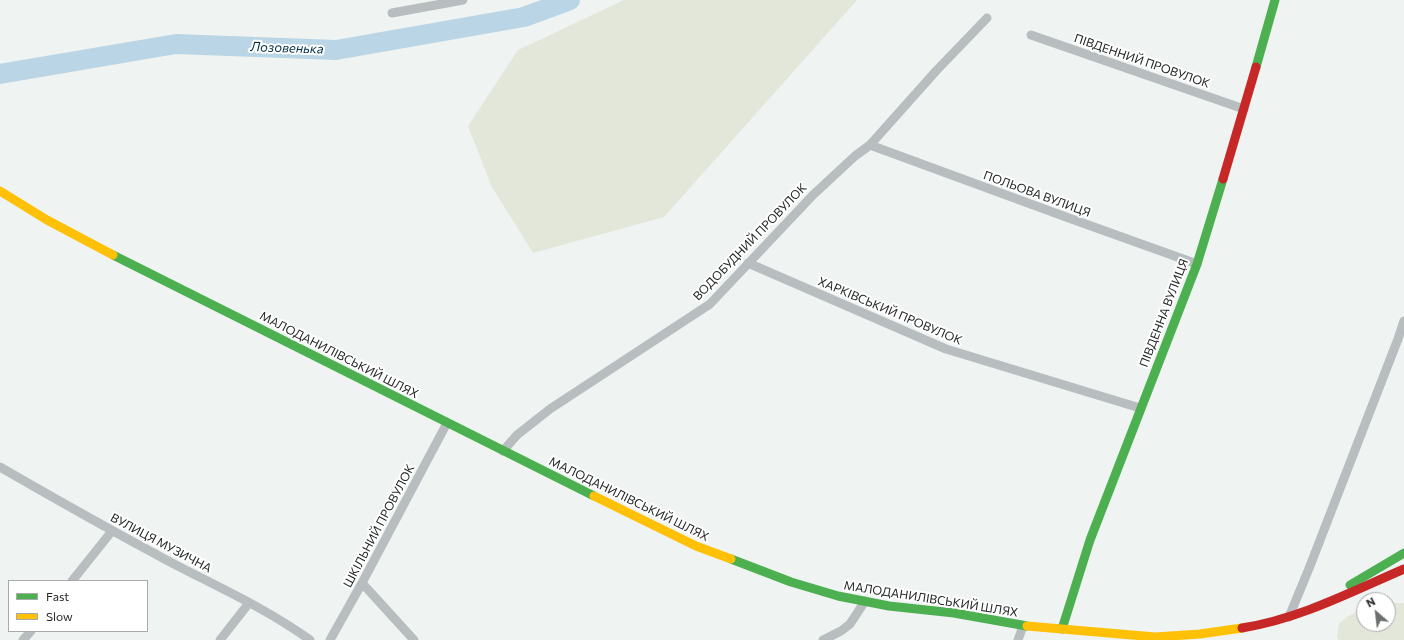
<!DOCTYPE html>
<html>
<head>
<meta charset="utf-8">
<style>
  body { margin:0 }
  #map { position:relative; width:1404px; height:640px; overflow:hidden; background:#eff3f2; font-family:Commissioner,sans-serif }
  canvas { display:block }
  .legend { position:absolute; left:8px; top:580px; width:140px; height:52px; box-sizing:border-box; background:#fff; border:1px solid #a8a9a9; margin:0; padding:5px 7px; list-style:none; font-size:12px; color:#252827 }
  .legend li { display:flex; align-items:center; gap:8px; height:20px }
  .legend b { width:20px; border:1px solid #a8a9a9 }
  .north { position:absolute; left:1356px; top:592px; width:40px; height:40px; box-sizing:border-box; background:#fff; border:1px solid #a8a9a9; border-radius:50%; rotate:332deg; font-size:11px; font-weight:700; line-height:16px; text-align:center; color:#252827 }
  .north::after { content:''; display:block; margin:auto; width:14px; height:18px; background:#6c6f6e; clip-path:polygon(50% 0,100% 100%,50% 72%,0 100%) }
</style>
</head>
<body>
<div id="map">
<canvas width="1404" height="640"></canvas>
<ul class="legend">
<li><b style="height:5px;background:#4caf50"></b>Fast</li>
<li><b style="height:5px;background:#ffc107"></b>Slow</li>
</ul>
<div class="north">N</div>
</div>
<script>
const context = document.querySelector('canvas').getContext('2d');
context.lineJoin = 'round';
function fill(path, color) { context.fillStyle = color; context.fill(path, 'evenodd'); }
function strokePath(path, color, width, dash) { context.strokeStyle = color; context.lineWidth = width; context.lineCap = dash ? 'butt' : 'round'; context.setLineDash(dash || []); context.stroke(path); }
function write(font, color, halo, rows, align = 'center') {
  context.font = font + ' Commissioner,sans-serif'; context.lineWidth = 4; context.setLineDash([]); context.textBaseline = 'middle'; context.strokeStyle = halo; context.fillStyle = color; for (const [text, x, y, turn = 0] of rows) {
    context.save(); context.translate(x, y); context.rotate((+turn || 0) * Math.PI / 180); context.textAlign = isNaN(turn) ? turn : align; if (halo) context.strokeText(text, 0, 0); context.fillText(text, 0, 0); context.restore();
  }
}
const green = new Path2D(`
  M 624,0 L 857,0 L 664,217 L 533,253 L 492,187 L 468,126 L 518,50 Z
  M 1388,603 L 1404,603 L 1404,640 L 1339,640 L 1337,638 L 1339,624 L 1348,616 L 1364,609 L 1364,624 L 1388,624 Z`);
const river = new Path2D(`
  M 0,74 L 176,44 L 336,50 L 524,17 L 570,0`);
const street = new Path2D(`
  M 392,13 L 463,0
  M 1031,35 L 1244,109
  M 870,145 L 1066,217 L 1197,264
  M 748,263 L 946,349 L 1140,408
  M 503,451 L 517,435 L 550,409 L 710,304 L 813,195 L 855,156 L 870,145 L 936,71 L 987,18
  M 0,467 C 57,500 114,532 172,563 C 218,587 267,609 310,640
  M 72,581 L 112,531
  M 362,583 L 414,640
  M 1289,617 L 1310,566 L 1398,339 L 1404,321
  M 23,640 L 31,631
  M 220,640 L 249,603
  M 330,640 L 362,583 L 447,423
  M 823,640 L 841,631 L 850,624 L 865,601
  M 1018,640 L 1023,626`);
const fast = new Path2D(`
  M 1256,67 L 1275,0
  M 113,255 L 594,496
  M 731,559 L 791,582 L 838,596 L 889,606 L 954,613 L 1027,626
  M 1350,585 L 1404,553
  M 1062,629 L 1090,540 L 1197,264 L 1223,179`);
const slow = new Path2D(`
  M 0,191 L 47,220 L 113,255
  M 594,496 L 696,546 L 731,559
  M 1027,626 L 1155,637 L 1200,634 L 1242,628`);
const jam = new Path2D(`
  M 1223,179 L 1256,67
  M 1242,628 C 1299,619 1351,592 1404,569`);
const streetNames = [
  ["ПІВДЕННИЙ ПРОВУЛОК",1142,61,19],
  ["ПОЛЬОВА ВУЛИЦЯ",1037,194,20],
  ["ВОДОБУДНИЙ ПРОВУЛОК",750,242,-46],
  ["ХАРКІВСЬКИЙ ПРОВУЛОК",890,311,23],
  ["ПІВДЕННА ВУЛИЦЯ",1164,313,-69],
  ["МАЛОДАНИЛІВСЬКИЙ ШЛЯХ",339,355,27],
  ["МАЛОДАНИЛІВСЬКИЙ ШЛЯХ",629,499,26],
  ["ШКІЛЬНИЙ ПРОВУЛОК",379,526,-62],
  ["ВУЛИЦЯ МУЗИЧНА",161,543,28],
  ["МАЛОДАНИЛІВСЬКИЙ ШЛЯХ",931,599,9]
];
const waterNames = [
  ["Лозовенька",287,48,2]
];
fill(green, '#e2e7d9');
strokePath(river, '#bad5e5', 20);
strokePath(street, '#b8bec0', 9);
strokePath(fast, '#4caf50', 9);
strokePath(slow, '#ffc107', 9);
strokePath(jam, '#c62828', 9);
write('12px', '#252827', '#fff', streetNames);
write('italic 13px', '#003048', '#fff', waterNames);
</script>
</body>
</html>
